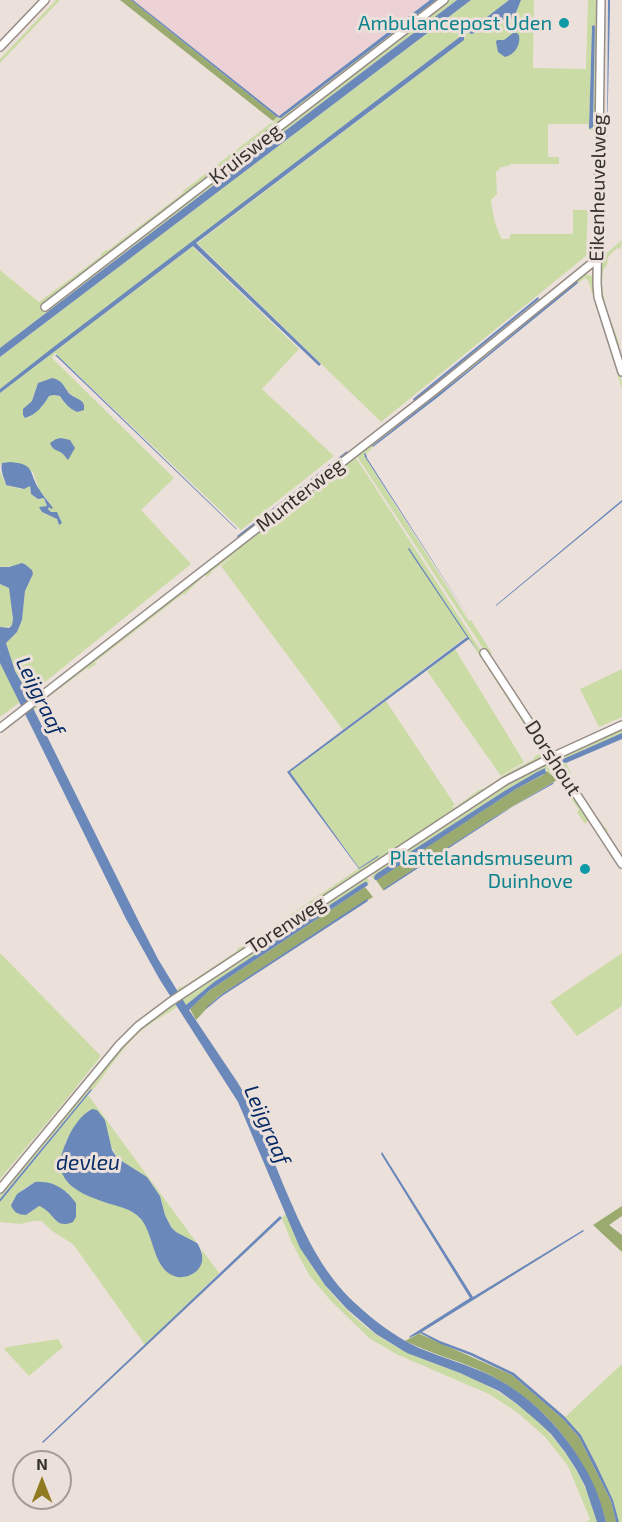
<!DOCTYPE html>
<html>
<head>
<meta charset="utf-8">
<style>
  body { margin:0 }
  #map { position:relative; width:622px; height:1522px; overflow:hidden; background:#ece1da; font-family:"Exo 2",sans-serif }
  canvas { display:block }
  .north { position:absolute; left:12px; top:1450px; width:60px; height:60px; box-sizing:border-box; background:#ece1da; border:2px solid #a39b95; border-radius:50%; rotate:0deg; font-size:16px; font-weight:700; line-height:24px; text-align:center; color:#35312e }
  .north::after { content:''; display:block; margin:auto; width:21px; height:27px; background:#917b21; clip-path:polygon(50% 0,100% 100%,50% 72%,0 100%) }
</style>
</head>
<body>
<div id="map">
<canvas width="622" height="1522"></canvas>
<div class="north">N</div>
</div>
<script>
const context = document.querySelector('canvas').getContext('2d');
context.lineJoin = 'round';
function fill(path, color) { context.fillStyle = color; context.fill(path, 'evenodd'); }
function strokePath(path, color, width, dash) { context.strokeStyle = color; context.lineWidth = width; context.lineCap = dash ? 'butt' : 'round'; context.setLineDash(dash || []); context.stroke(path); }
function write(font, color, halo, rows, align = 'center') {
  context.font = font + ' "Exo 2",sans-serif'; context.lineWidth = 6; context.setLineDash([]); context.textBaseline = 'middle'; context.strokeStyle = halo; context.fillStyle = color; for (const [text, x, y, turn = 0] of rows) {
    context.save(); context.translate(x, y); context.rotate((+turn || 0) * Math.PI / 180); context.textAlign = isNaN(turn) ? turn : align; if (halo) context.strokeText(text, 0, 0); context.fillText(text, 0, 0); context.restore();
  }
}
const industrial = new Path2D(`
  M 133,0 L 430,0 L 279,116 Z`);
const green = new Path2D(`
  M 56,0 L 60,0 L 0,63 L 0,59 Z
  M 436,0 L 457,0 L 0,348 L 0,270 L 39,302 L 101,256 L 101,254 L 106,250 L 108,250 L 183,193 L 183,191 L 271,123 L 272,124 L 277,117 L 282,117 Z
  M 471,0 L 509,0 L 470,30 L 469,31 L 472,34 L 494,22 L 505,21 L 517,9 L 521,0 L 534,0 L 533,68 L 586,69 L 588,0 L 598,0 L 596,129 L 592,130 L 589,130 L 588,124 L 548,124 L 548,157 L 559,157 L 559,164 L 510,164 L 509,166 L 501,167 L 498,171 L 496,171 L 497,194 L 491,200 C 493,214 495,227 502,239 L 509,239 L 511,234 L 573,234 L 573,210 L 588,210 L 586,256 L 381,422 L 198,244 L 193,247 L 299,349 L 262,389 L 334,456 L 241,530 L 55,353 L 52,358 L 174,478 L 141,510 L 191,564 L 29,695 L 15,671 L 6,643 L 17,632 L 22,620 L 25,591 L 33,574 L 32,570 L 26,565 L 0,567 L 0,471 L 6,485 L 21,489 L 30,486 L 31,494 L 38,499 L 44,498 L 47,506 L 44,507 L 42,512 L 57,519 L 59,525 L 61,520 L 58,514 L 51,512 L 48,509 L 49,507 L 53,508 L 39,489 L 33,472 L 2,463 L 0,466 L 0,393 L 435,62 L 464,37 L 461,36 L 427,62 L 0,389 L 0,357 ZM 592,26 L 595,27 L 593,127 L 591,129 L 589,128 ZM 52,378 C 61,380 63,386 68,392 C 72,396 78,399 82,402 L 66,405 L 60,396 L 54,395 L 48,396 L 42,406 L 28,418 L 32,401 L 38,383 Z
  M 622,240 L 621,246 L 622,246 L 619,249 L 617,248 L 609,256 L 607,261 L 608,262 L 605,268 L 604,268 C 597,293 612,321 620,345 L 616,345 L 600,294 L 599,283 L 600,259 Z
  M 583,273 L 592,276 L 594,279 L 595,296 L 599,310 L 622,382 L 622,389 L 588,280 L 585,278 L 578,283 L 576,281 L 470,369 L 372,446 L 373,447 L 366,454 L 364,453 L 365,457 L 469,621 L 471,620 L 492,653 L 488,656 L 358,458 L 358,454 Z
  M 353,457 L 355,457 L 358,461 L 548,754 L 179,994 L 177,989 L 184,985 L 182,986 L 183,987 L 237,951 L 237,949 L 245,945 L 379,855 L 359,868 L 290,772 L 386,701 L 455,805 L 452,807 L 454,808 L 480,789 L 483,789 L 509,772 L 534,759 L 534,757 L 541,753 L 542,754 L 545,753 L 545,752 L 542,752 L 467,636 L 343,730 L 221,566 L 240,551 L 212,571 L 212,572 L 207,577 L 205,575 L 184,595 L 183,594 L 95,662 L 96,664 L 89,669 L 87,668 L 38,705 L 38,707 L 34,710 L 32,706 Z
  M 0,584 L 9,588 L 10,592 L 13,622 L 12,625 L 5,628 L 0,627 Z
  M 455,649 L 524,762 L 501,776 L 427,671 Z
  M 0,663 L 20,702 L 0,717 Z
  M 622,669 L 622,717 L 599,727 L 580,689 Z
  M 622,728 L 622,733 L 563,759 L 564,764 L 566,763 L 571,773 L 569,774 C 578,788 599,823 609,831 L 602,832 L 560,766 L 559,761 L 561,756 Z
  M 545,764 L 550,765 L 557,770 L 589,820 L 585,824 L 577,812 L 579,810 L 559,781 L 545,768 L 537,772 L 506,790 L 376,874 L 374,876 L 375,880 L 373,879 L 372,877 L 374,870 L 512,781 Z
  M 362,878 L 367,878 L 369,881 L 368,885 L 368,883 L 365,882 L 214,982 L 186,1005 L 181,998 Z
  M 0,953 L 101,1056 L 70,1095 L 0,1179 Z
  M 622,953 L 622,1006 L 577,1036 L 550,1002 Z
  M 174,1003 L 177,1007 C 165,1015 153,1021 141,1031 C 122,1048 107,1071 93,1090 L 91,1089 L 0,1199 L 0,1192 L 127,1040 L 138,1029 Z
  M 88,1095 L 219,1273 L 145,1345 L 73,1244 L 52,1231 L 42,1221 L 34,1221 L 20,1224 L 0,1222 L 0,1202 ZM 89,1110 L 110,1143 L 117,1158 L 147,1177 L 160,1196 L 165,1215 L 171,1227 L 176,1232 L 199,1246 L 202,1251 L 202,1261 L 154,1247 C 150,1230 141,1212 123,1207 C 117,1205 110,1204 104,1202 C 90,1197 77,1190 66,1181 L 65,1143 L 75,1125 ZM 35,1182 L 67,1192 L 76,1203 L 76,1217 L 57,1222 L 47,1209 L 39,1206 L 26,1215 L 18,1214 L 11,1205 C 16,1193 24,1188 35,1182 Z
  M 286,1213 C 304,1261 334,1305 377,1335 C 403,1353 432,1362 460,1373 C 528,1400 579,1451 597,1522 L 586,1522 L 590,1519 L 568,1466 L 546,1438 L 518,1413 L 489,1394 L 396,1354 L 369,1338 L 330,1300 L 309,1275 L 291,1241 L 282,1218 Z
  M 58,1339 L 63,1347 L 29,1376 L 4,1349 L 7,1347 Z
  M 622,1364 L 622,1522 L 619,1522 L 613,1500 L 596,1464 L 581,1435 L 565,1417 Z`);
const forest = new Path2D(`
  M 120,0 L 131,0 L 277,117 L 273,121 Z
  M 547,771 L 557,780 L 493,818 L 383,890 L 376,880 L 516,789 L 543,775 Z
  M 365,887 L 373,897 L 368,900 L 367,900 L 222,994 C 211,1002 205,1011 196,1020 L 190,1009 L 210,990 Z
  M 622,1206 L 622,1216 L 609,1225 L 622,1235 L 622,1252 L 593,1225 Z
  M 420,1333 L 420,1334 L 512,1375 L 563,1419 L 579,1437 L 611,1501 L 616,1522 L 606,1522 C 589,1458 547,1403 486,1373 C 460,1361 432,1354 405,1341 Z`);
const water = new Path2D(`
  M 131,0 L 133,0 L 279,116 L 430,0 L 436,0 L 281,118 L 277,117 Z
  M 457,0 L 471,0 L 0,357 L 0,348 Z
  M 509,0 L 521,0 L 515,15 L 511,19 L 494,22 L 485,28 L 472,34 L 469,33 L 470,30 Z
  M 608,0 L 610,0 L 610,9 L 607,144 Z
  M 594,25 L 595,27 L 593,127 L 590,129 L 589,128 L 592,26 Z
  M 513,33 L 517,33 L 519,35 C 521,44 515,55 505,57 L 498,52 L 496,42 L 497,40 L 504,40 Z
  M 461,36 L 464,37 L 464,40 L 196,243 L 321,364 L 319,366 L 193,246 L 0,393 L 0,389 L 51,349 Z
  M 577,281 L 578,283 L 438,397 L 373,447 L 372,446 L 470,369 Z
  M 538,297 L 539,299 L 414,401 L 413,399 Z
  M 55,355 L 57,355 L 237,529 L 236,529 Z
  M 52,378 C 65,381 63,388 71,395 C 75,398 82,399 84,405 C 84,406 84,408 84,410 L 77,412 C 69,408 65,404 60,396 L 54,395 L 49,396 C 43,406 36,415 25,418 L 23,415 L 23,409 L 32,401 L 38,383 Z
  M 61,438 L 70,440 L 75,448 L 68,460 C 66,458 65,456 63,454 C 58,449 53,452 50,443 L 56,439 Z
  M 347,451 L 347,453 L 238,538 L 237,536 Z
  M 364,453 L 366,454 L 367,458 L 471,621 L 365,457 Z
  M 10,462 C 36,464 28,472 39,489 C 43,496 49,502 53,508 L 51,509 L 49,507 L 48,509 L 51,512 L 57,512 L 62,523 L 59,525 L 57,519 L 42,512 L 39,507 L 47,506 L 44,498 L 38,499 L 31,494 L 30,486 L 24,489 L 6,485 C 4,477 0,471 2,463 Z
  M 622,500 L 622,502 L 496,606 L 496,605 Z
  M 409,548 L 479,653 L 469,639 L 290,772 L 359,868 L 379,855 L 378,857 L 359,869 L 287,772 L 467,637 L 408,549 Z
  M 22,563 L 26,565 L 32,570 L 33,574 L 25,591 L 22,620 L 17,632 L 6,643 L 15,671 L 29,695 L 34,710 L 141,926 L 158,959 L 186,1005 L 214,982 L 360,885 L 365,882 L 367,882 L 368,885 L 365,887 L 210,990 L 189,1010 L 238,1083 L 248,1100 C 260,1128 272,1156 283,1184 C 302,1228 320,1271 356,1304 C 374,1321 396,1337 419,1348 C 440,1357 462,1363 483,1372 C 529,1392 566,1432 589,1475 C 597,1490 602,1506 606,1522 L 597,1522 L 585,1486 L 576,1469 L 565,1452 L 551,1434 L 537,1421 L 517,1404 L 499,1391 L 460,1373 L 407,1353 L 376,1334 L 347,1309 L 325,1285 L 300,1248 L 238,1102 L 160,980 L 126,919 L 0,663 L 0,627 L 9,628 L 12,625 L 13,619 L 9,588 L 0,584 L 0,567 L 9,567 Z
  M 622,733 L 622,739 L 566,763 L 562,762 L 563,759 Z
  M 545,768 L 546,773 L 516,789 L 377,880 L 375,880 L 374,877 L 376,874 L 506,790 L 537,772 Z
  M 554,782 L 553,784 L 512,807 L 383,891 L 385,888 L 493,818 Z
  M 367,899 L 368,901 L 262,970 L 222,996 L 205,1010 L 208,1006 L 222,994 Z
  M 91,1089 L 92,1090 L 0,1202 L 0,1199 Z
  M 92,1109 L 97,1110 L 105,1120 L 112,1150 L 117,1158 L 147,1177 L 160,1196 L 165,1215 L 171,1227 L 176,1232 L 197,1243 C 206,1257 204,1270 188,1276 C 184,1277 179,1278 174,1276 C 153,1268 154,1235 141,1219 C 130,1207 118,1207 104,1202 C 75,1192 50,1179 65,1145 C 70,1131 79,1116 92,1109 Z
  M 382,1152 L 473,1297 L 583,1230 L 584,1231 L 422,1332 L 440,1341 L 472,1353 L 514,1373 L 564,1416 L 581,1435 L 596,1464 L 613,1500 L 619,1522 L 616,1522 L 611,1501 L 579,1437 L 563,1419 L 512,1375 L 470,1355 L 441,1344 L 420,1333 L 409,1338 L 410,1336 L 470,1298 L 381,1154 Z
  M 35,1182 C 53,1180 66,1189 76,1203 L 76,1217 L 73,1222 C 54,1230 55,1212 39,1206 L 26,1215 C 19,1215 13,1212 11,1205 L 17,1194 Z
  M 280,1216 L 282,1218 L 43,1443 L 42,1442 Z`);
const minor = new Path2D(`
  M 601,0 L 597,283 L 598,297 L 622,372
  M 0,47 L 45,0
  M 45,307 L 444,0
  M 484,653 L 622,864
  M 0,728 L 434,391 L 597,259
  M 0,1189 L 119,1045 L 138,1026 L 170,1002 L 505,781 L 552,757 L 622,725`);
const markers = [
  [564,23,6,"#0f9aa8"],
  [585,869,6,"#0f9aa8"]
];
const cultureNames = [
  ["Ambulancepost Uden",552,23],
  ["Plattelandsmuseum",573,858],
  ["Duinhove",573,881]
];
const streetNames = [
  ["Kruisweg",245,154,-38],
  ["Eikenheuvelweg",598,188,-89],
  ["Munterweg",300,495,-38],
  ["Dorshout",553,758,57],
  ["Torenweg",286,925,-33]
];
const waterNames = [
  ["Leijgraaf",40,696,64],
  ["Leijgraaf",267,1125,66],
  ["devleu",88,1163]
];
fill(industrial, '#edd2d5');
fill(green, '#cbdba6');
fill(forest, '#9bab70');
fill(water, '#6b88ba');
strokePath(minor, '#978d87', 10);
strokePath(minor, '#fff', 7);
for (const [x, y, r, color] of markers) { const dot = new Path2D(); dot.arc(x, y, r, 0, 2 * Math.PI); context.fillStyle = color; context.fill(dot); strokePath(dot, '#ece1da', 2); }
write('20px', '#0d838f', '#ece1da', cultureNames, 'right');
write('20px', '#35312e', '#ece1da', streetNames);
write('italic 21px', '#072b67', '#ece1da', waterNames);
</script>
</body>
</html>
